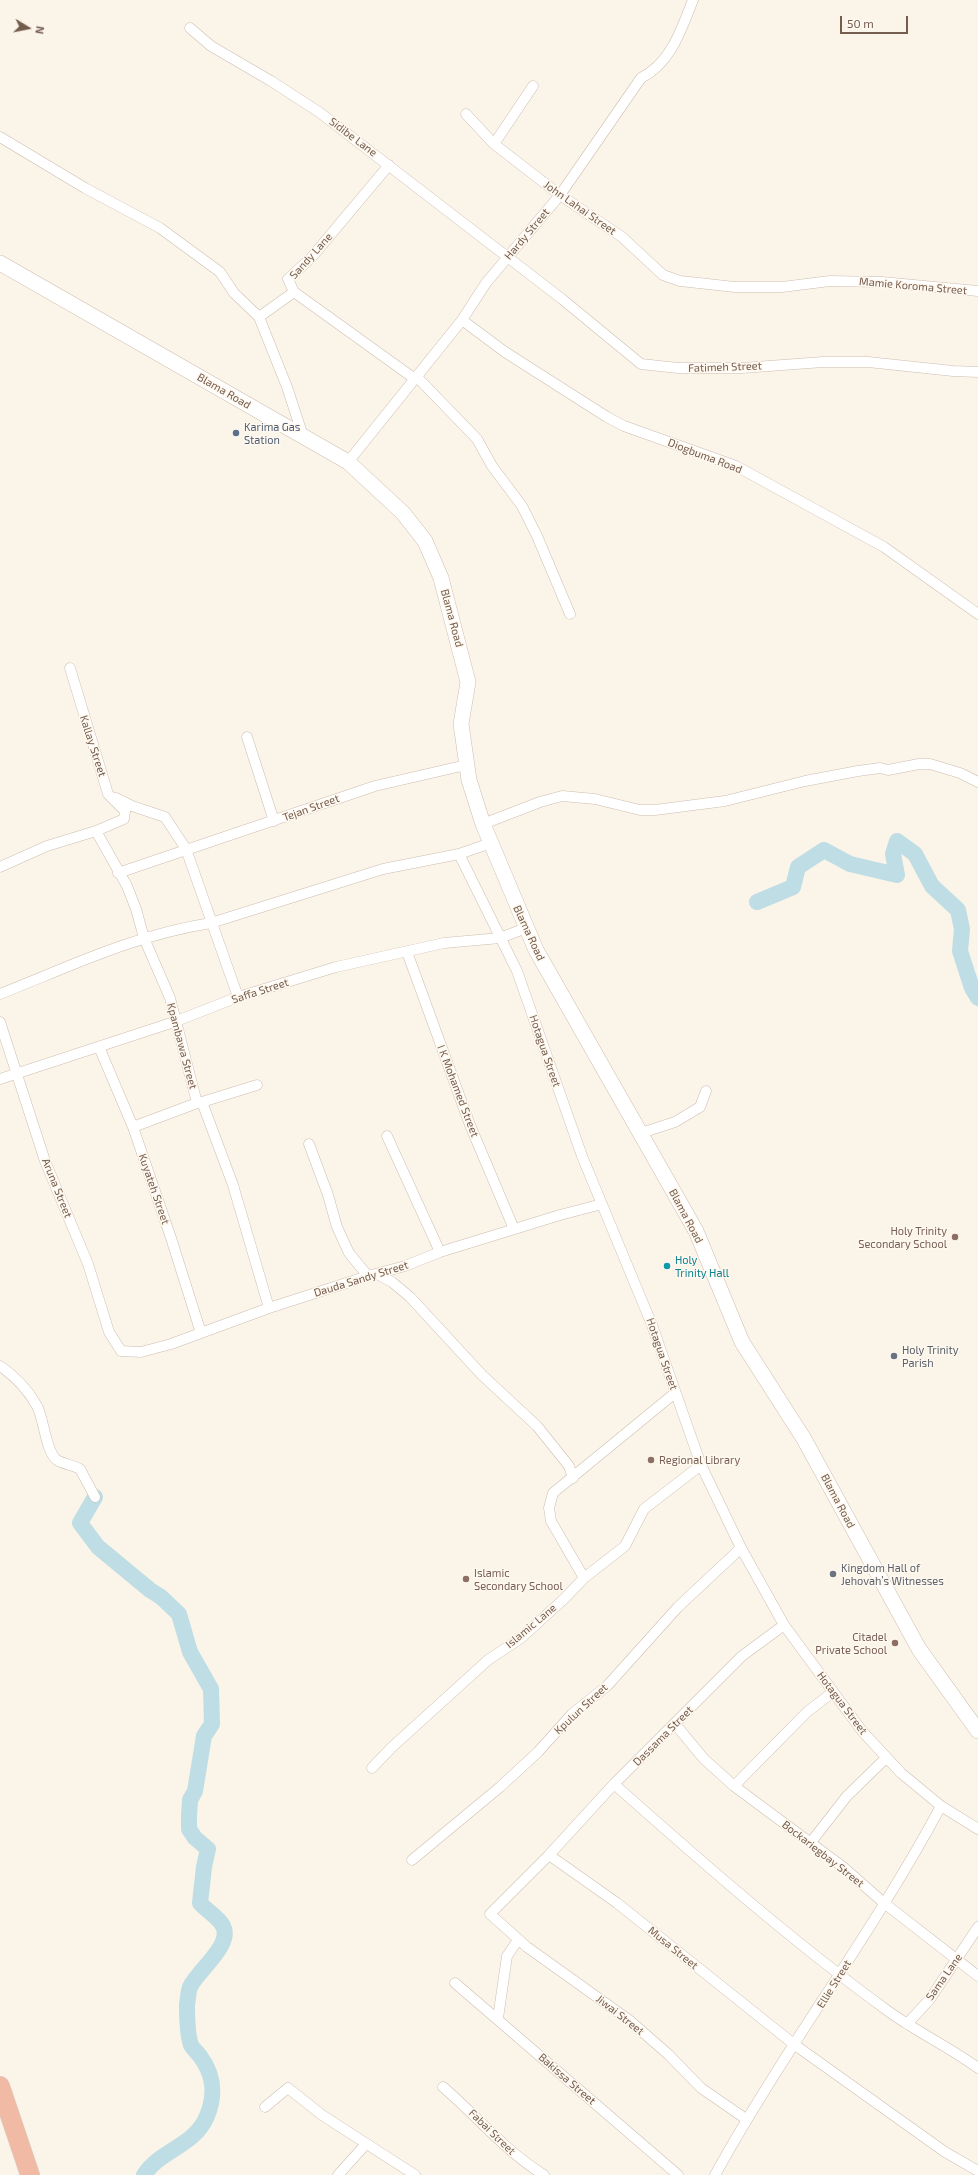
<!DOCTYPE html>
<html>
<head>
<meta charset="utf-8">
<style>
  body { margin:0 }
  #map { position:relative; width:978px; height:2175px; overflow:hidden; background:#fbf4e9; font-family:"Exo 2",sans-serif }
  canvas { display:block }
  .north { position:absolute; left:8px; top:8px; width:40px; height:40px; -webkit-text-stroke:3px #fef8ef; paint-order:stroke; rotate:100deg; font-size:11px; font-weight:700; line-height:16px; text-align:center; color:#745c4e }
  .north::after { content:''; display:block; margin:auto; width:14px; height:18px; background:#745c4e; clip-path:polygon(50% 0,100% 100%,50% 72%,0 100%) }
  .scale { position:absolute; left:840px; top:16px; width:68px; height:18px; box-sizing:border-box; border:2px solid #745c4e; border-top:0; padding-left:5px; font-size:12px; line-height:14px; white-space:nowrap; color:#745c4e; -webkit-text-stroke:3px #fef8ef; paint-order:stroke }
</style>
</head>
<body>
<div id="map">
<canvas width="978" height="2175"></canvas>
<div class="north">N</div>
<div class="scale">50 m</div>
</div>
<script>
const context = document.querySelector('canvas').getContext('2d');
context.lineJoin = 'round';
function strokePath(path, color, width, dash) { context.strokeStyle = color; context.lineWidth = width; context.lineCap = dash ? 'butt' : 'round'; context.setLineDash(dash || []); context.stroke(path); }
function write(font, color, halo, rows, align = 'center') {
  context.font = font + ' "Exo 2",sans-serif'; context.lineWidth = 3; context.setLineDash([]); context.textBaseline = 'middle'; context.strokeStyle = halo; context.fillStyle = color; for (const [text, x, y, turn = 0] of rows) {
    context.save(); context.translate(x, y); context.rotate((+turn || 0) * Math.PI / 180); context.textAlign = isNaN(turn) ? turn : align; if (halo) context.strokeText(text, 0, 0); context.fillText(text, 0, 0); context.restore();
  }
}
const river = new Path2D(`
  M 757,902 L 793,887 L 798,867 L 824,850 L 850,864 L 897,875 L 893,854 L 897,841 L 915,854 L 932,886 L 958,910 L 962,929 L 960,951 L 972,988 L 978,998
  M 95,1497 L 80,1523 L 98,1547 L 150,1590 L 161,1597 L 179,1614 L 190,1652 L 211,1689 L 212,1724 L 204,1736 L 195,1791 L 190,1800 L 189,1816 L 189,1829 L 195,1838 L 208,1849 L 204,1867 L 200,1903 C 207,1911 218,1917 223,1926 C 233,1945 198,1970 190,1987 C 188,1992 188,2000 187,2005 C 187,2016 187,2034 191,2045 C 193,2049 198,2053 200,2056 C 214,2075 216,2094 207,2116 C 195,2146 160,2150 144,2175`);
const street = new Path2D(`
  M 190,28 L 211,46 L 271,81 L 319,112 L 562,299 L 641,364 L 678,368 L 742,368 L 823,362 L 868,362 L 953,371 L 978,372
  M 466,114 L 494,144 L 560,195 L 622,237 L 663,275 L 680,281 L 735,287 L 782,287 L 830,281 L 882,282 L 978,291
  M 0,137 L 85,188 L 160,228 L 220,272 L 234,293 L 259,317
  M 494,144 L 533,86
  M 294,292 L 415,379
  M 462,320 L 505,352 L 607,417 L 624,426 L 736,466 L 884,547 L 978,614
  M 417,377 L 477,439 L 492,466 L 522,506 L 537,536 L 570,614
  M 303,436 L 287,387 L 259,317 L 294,292 L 288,279 L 311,258 L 389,165
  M 348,462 L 462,320 L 486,283 L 560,195 L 641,78 C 671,63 681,30 693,0
  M 247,737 L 274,821
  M 116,798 L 132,806 L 165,817 L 186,849 L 238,997
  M 483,824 L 540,802 L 562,796 L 595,799 L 640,810 L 655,810 L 725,801 L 805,781 L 858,771 L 880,768 L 888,770 L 919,764 L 930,764 L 960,773 L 978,782
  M 96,831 L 127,886 L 136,909 L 144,938 L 170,998 L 197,1103 L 202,1102 L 233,1185 L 269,1308
  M 459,854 L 517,971 L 582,1156 L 652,1325 L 701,1465 L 741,1548 L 784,1625 L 862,1731 L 901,1773 L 941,1806
  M 0,867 L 47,846 L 96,831 L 124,819 L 125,811 L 108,794 L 70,668
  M 118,873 L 375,786 L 466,765
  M 407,952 L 470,1125 L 514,1229
  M 0,994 C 71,966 134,935 211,923 L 383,869 L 459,854 L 491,843
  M 0,1022 L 45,1161 L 88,1264 L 109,1332 L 121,1351 L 141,1352 L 171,1344 L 269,1308 L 368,1276 L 405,1266 L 440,1252 L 560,1215 L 602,1204
  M 99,1047 L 133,1127 L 171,1238 L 201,1333
  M 0,1079 L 174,1022 L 238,997 L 336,967 L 444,943 L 500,938 L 526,928
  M 202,1102 L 257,1085
  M 133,1127 L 197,1103
  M 641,1133 L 675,1122 L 700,1107 L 706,1091
  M 387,1136 L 440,1252
  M 309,1144 L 328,1195 L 337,1227 L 349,1253 L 368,1276
  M 377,1274 L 392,1282 L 410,1297 L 482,1375 L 537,1426 L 569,1466 L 573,1478
  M 0,1366 C 15,1376 28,1390 37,1406 C 44,1419 46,1453 57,1460 C 63,1464 73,1465 80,1469 L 95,1497
  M 584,1578 L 551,1521 L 549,1508 L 553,1493 L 675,1393
  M 675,1724 L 704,1759 L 734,1786 L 843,1867 L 884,1903 L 978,1976
  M 372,1768 L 391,1748 L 488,1660 L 521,1638 L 565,1598 L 584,1578 L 625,1546 L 644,1509 L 701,1465
  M 614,1784 C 703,1863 792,1941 888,2011 C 917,2032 949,2047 978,2068
  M 734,1786 L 807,1712 L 833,1692
  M 811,1842 L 847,1796 L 886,1758
  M 549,1855 L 617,1903 L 795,2045 L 945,2152 L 978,2171
  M 412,1860 L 500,1787 L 538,1752 L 572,1714 L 607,1686 L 678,1607 L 741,1548
  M 455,1983 L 678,2175
  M 498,2018 L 507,1956 L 518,1940
  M 907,2024 L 930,1999 L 978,1927
  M 443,2087 C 477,2116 505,2151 544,2175
  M 265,2107 L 288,2088 L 322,2115 L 415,2175
  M 746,2119 L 701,2088 L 669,2055 L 629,2020 L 527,1947 L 490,1914 L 549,1855 L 614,1784 L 742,1656 L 784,1625
  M 338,2175 L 366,2144
  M 715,2175 C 785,2048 873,1933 941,1806 L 978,1829`);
const secondary = new Path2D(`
  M 0,263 L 348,462 L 403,513 L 425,541 L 441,578 L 468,682 L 461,724 L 469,780 L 483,824 L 536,950 L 696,1231 L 742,1342 L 804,1439 L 919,1649 L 978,1731`);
const highway = new Path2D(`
  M 0,2086 L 30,2175`);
const markers = [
  [236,433,4,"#5c6f8a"],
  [955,1237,4,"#8d6e63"],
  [667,1266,4,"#0f9aa8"],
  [894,1356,4,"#6b7280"],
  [651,1460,4,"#8d6e63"],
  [833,1574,4,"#6b7280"],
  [466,1579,4,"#8d6e63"],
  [895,1643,4,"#8d6e63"]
];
const streetNames = [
  ["Sidibe Lane",353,137,37],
  ["John Lahai Street",580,208,35],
  ["Hardy Street",527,234,-50],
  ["Sandy Lane",311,256,-48],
  ["Mamie Koroma Street",913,286,5],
  ["Fatimeh Street",725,367,-2],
  ["Blama Road",224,391,30],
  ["Diogbuma Road",705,456,21],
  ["Blama Road",452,618,75],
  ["Kallay Street",93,746,72],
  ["Tejan Street",311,808,-20],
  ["Blama Road",529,933,65],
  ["Saffa Street",260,991,-18],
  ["Kpambawa Street",182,1046,75],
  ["Hotagua Street",545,1051,71],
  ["I K Mohamed Street",458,1091,69],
  ["Aruna Street",57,1188,68],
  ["Kuyateh Street",154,1189,71],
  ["Blama Road",686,1216,62],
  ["Dauda Sandy Street",361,1279,-17],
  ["Hotagua Street",662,1354,71],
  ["Blama Road",838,1501,62],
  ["Islamic Lane",531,1626,-40],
  ["Hotagua Street",842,1703,53],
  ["Kpulun Street",581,1709,-43],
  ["Dassama Street",663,1736,-45],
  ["Bockariegbay Street",823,1854,38],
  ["Musa Street",673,1948,39],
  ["Sama Lane",944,1977,-55],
  ["Ellie Street",834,1984,-58],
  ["Jiwai Street",620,2015,38],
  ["Bakissa Street",567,2079,41],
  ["Fabai Street",492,2132,44]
];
const serviceNames = [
  ["Karima Gas",244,427],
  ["Station",244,440]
];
const educationNames = [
  ["Holy Trinity",947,1231],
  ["Secondary School",947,1244],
  ["Regional Library",659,1460,"left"],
  ["Islamic",474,1573,"left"],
  ["Secondary School",474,1586,"left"],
  ["Citadel",887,1637],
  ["Private School",887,1650]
];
const cultureNames = [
  ["Holy",675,1260],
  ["Trinity Hall",675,1273]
];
const worshipNames = [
  ["Holy Trinity",902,1350],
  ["Parish",902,1363],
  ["Kingdom Hall of",841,1568],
  ["Jehovah’s Witnesses",841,1581]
];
strokePath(river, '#bedde4', 16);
strokePath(street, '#cdbdaf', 11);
strokePath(secondary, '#cfbdad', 16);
strokePath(highway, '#d8d1cd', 20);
strokePath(street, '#fff', 10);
strokePath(secondary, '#fff', 15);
strokePath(highway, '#f1baa4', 19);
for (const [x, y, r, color] of markers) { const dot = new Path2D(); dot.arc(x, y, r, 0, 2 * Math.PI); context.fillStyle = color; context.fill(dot); strokePath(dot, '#fef8ef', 1.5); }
write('11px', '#745c4e', '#fef8ef', streetNames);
write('11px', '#4e5e75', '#fef8ef', serviceNames, 'left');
write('11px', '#785e54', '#fef8ef', educationNames, 'right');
write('11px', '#0d838f', '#fef8ef', cultureNames, 'left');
write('11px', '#5b616d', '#fef8ef', worshipNames, 'left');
</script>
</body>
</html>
